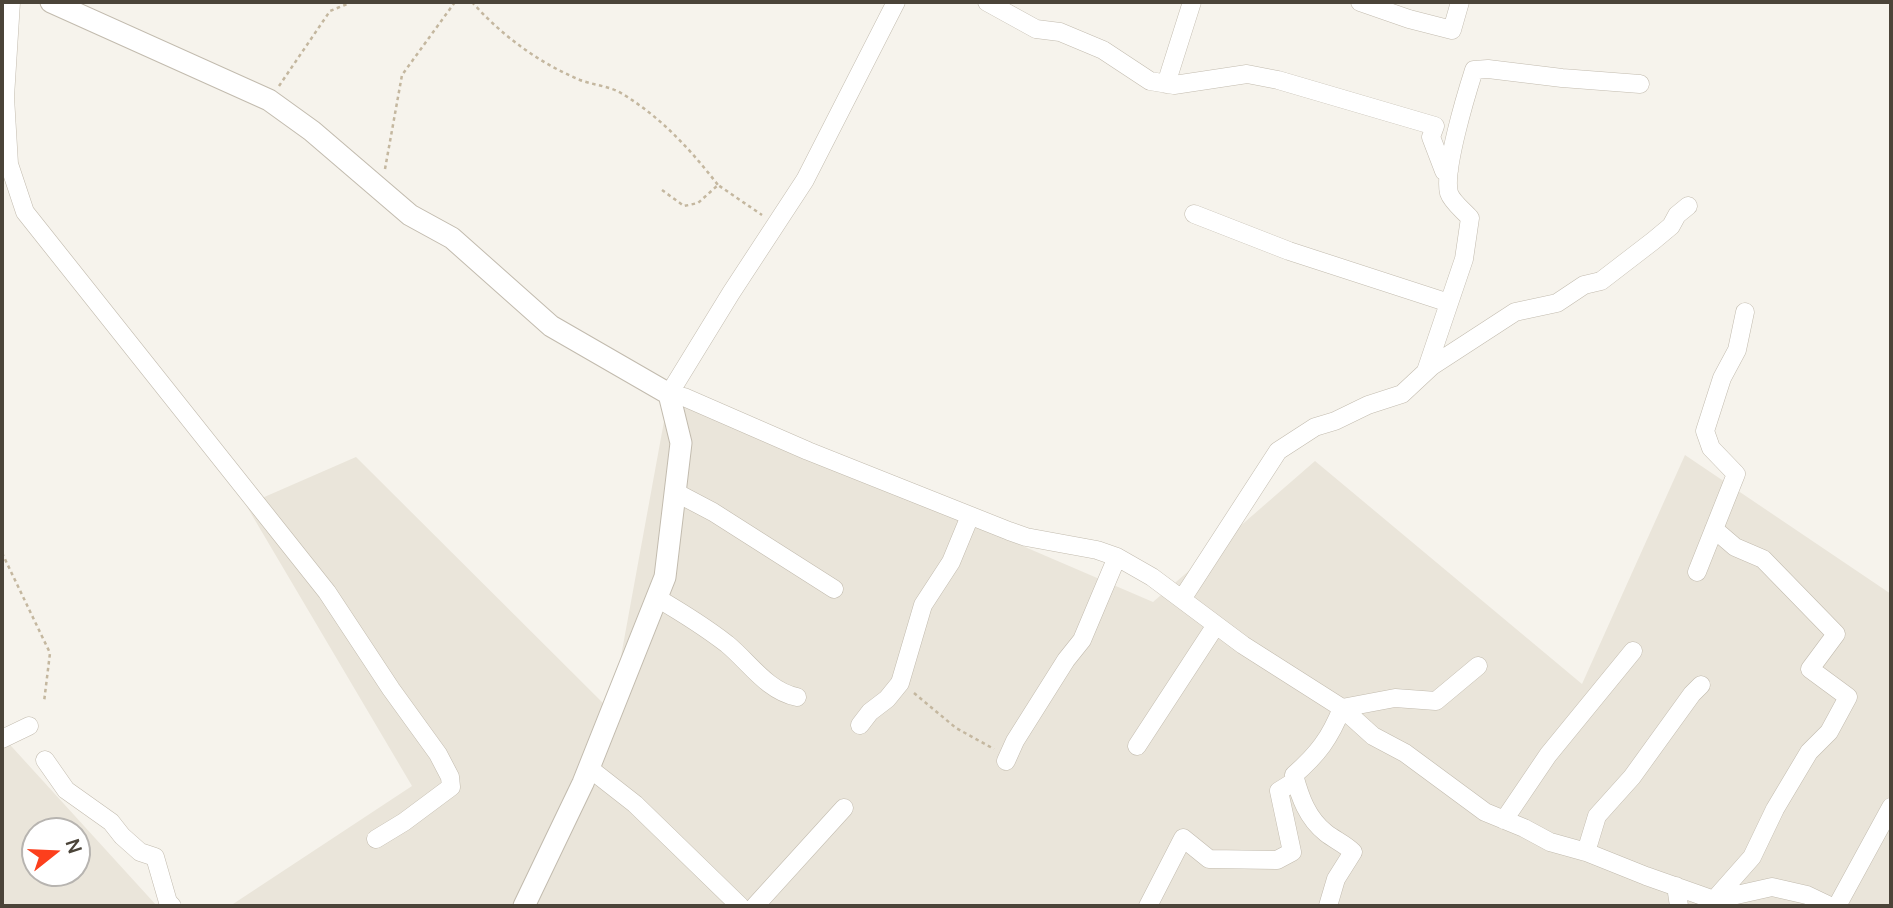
<!DOCTYPE html>
<html>
<head>
<meta charset="utf-8">
<style>
  body { margin:0 }
  #map { position:relative; width:1893px; height:908px; overflow:hidden; background:#f6f3ec; font-family:Manrope,sans-serif }
  canvas { display:block }
  .frame { position:absolute; inset:0; border:4px solid #4b4439; pointer-events:none }
  .north { position:absolute; left:21px; top:817px; width:70px; height:70px; box-sizing:border-box; background:#fff; border:2px solid #b7b4b0; border-radius:50%; rotate:72deg; font-size:19px; font-weight:700; line-height:28px; text-align:center; color:#4b4439 }
  .north::after { content:''; display:block; margin:auto; width:24px; height:32px; background:#fc3f1d; clip-path:polygon(50% 0,100% 100%,50% 72%,0 100%) }
</style>
</head>
<body>
<div id="map">
<canvas width="1893" height="908"></canvas>
<div class="frame"></div>
<div class="north">N</div>
</div>
<script>
const context = document.querySelector('canvas').getContext('2d');
context.lineJoin = 'round';
function fill(path, color) { context.fillStyle = color; context.fill(path, 'evenodd'); }
function strokePath(path, color, width, dash) { context.strokeStyle = color; context.lineWidth = width; context.lineCap = dash ? 'butt' : 'round'; context.setLineDash(dash || []); context.stroke(path); }
const residential = new Path2D(`
  M 669,394 L 1153,602 L 1315,461 L 1582,684 L 1685,455 L 1891,594 L 1891,906 L 230,906 L 412,786 L 246,505 L 356,457 L 611,711 Z
  M 2,736 L 157,906 L 2,906 ZM 35,831 L 77,831 L 77,873 L 35,873 Z`);
const path = new Path2D(`
  M 472,2 C 501,35 539,63 580,80 C 593,85 609,86 621,93 C 661,117 690,149 718,185
  M 279,86 L 330,11 L 352,2
  M 385,169 L 402,75 L 455,2
  M 662,190 L 684,206 L 698,203 L 718,185 L 762,215
  M 2,553 L 50,653 L 44,702
  M 914,693 L 956,728 L 994,749`);
const minor = new Path2D(`
  M 11,2 L 5,97 L 9,164 L 25,212 L 327,592 L 391,689 L 438,754 L 450,777 L 451,787 L 404,822 L 376,839
  M 896,2 L 805,180 L 731,293 L 669,394 L 684,397 L 808,451 L 1009,531 L 1026,537 L 1097,550 L 1117,557 L 1152,577 L 1243,645 L 1342,708 L 1373,736 L 1405,753 L 1485,812 L 1524,828 L 1550,842 L 1586,852 L 1646,876 L 1714,900 L 1726,906
  M 987,2 L 1036,29 L 1060,32 L 1103,50 L 1150,81 L 1174,85 L 1247,74 L 1278,80 L 1435,126 L 1431,137 L 1444,171 L 1449,171
  M 1360,2 L 1409,19 L 1452,30 L 1460,2
  M 1166,84 L 1192,2
  M 1194,214 L 1289,251 L 1449,303
  M 1426,371 L 1464,259 L 1470,218 C 1464,211 1452,202 1449,193 C 1443,171 1466,95 1474,70 L 1488,69 L 1562,78 L 1640,84
  M 675,492 L 713,512 L 834,589
  M 1697,572 L 1736,474 L 1711,448 L 1705,431 L 1722,378 L 1737,350 L 1745,312
  M 657,598 C 681,612 705,627 727,644 C 749,662 767,691 797,697
  M 1182,599 L 1278,451 L 1315,427 L 1335,421 L 1368,405 L 1402,394 L 1432,366 L 1515,312 L 1557,303 L 1584,285 L 1601,281 L 1653,241 L 1671,226 L 1677,215 L 1688,206
  M 860,725 L 870,712 L 887,699 L 900,683 L 923,605 L 951,562 L 970,516
  M 2,739 L 29,726
  M 1137,746 L 1216,625
  M 45,760 L 66,790 L 111,822 L 122,836 L 140,852 L 155,857 L 168,902 L 172,906
  M 1006,761 L 1015,741 L 1066,660 L 1082,640 L 1117,557
  M 589,768 L 635,804 L 740,906
  M 1504,820 L 1548,755 L 1633,651
  M 1586,852 L 1597,816 L 1632,777 L 1692,694 L 1701,685
  M 1676,886 L 1679,906
  M 1714,900 L 1752,857 L 1775,809 L 1809,752 L 1829,732 L 1848,697 L 1810,669 L 1836,634 L 1763,559 L 1735,547 L 1714,529
  M 1714,900 L 1772,887 L 1807,895 L 1830,906
  M 755,906 L 844,808
  M 1148,906 L 1183,838 L 1209,859 L 1277,860 L 1292,852 L 1279,791 L 1295,781
  M 1328,906 L 1336,879 L 1353,852 C 1345,844 1335,840 1326,833 C 1307,818 1300,797 1294,775 C 1318,754 1330,738 1342,708 L 1395,698 L 1436,701 L 1478,666
  M 1837,906 L 1891,807`);
const tertiary = new Path2D(`
  M 51,2 L 269,100 L 312,131 L 410,215 L 452,238 L 551,326 L 669,394 L 681,443 L 665,577 L 583,783 L 524,906`);
fill(residential, '#eae5da');
strokePath(minor, '#c2bbae', 19);
strokePath(tertiary, '#c2bbae', 23);
strokePath(path, '#c4b79f', 2.5, [3.5, 3.5]);
strokePath(minor, '#fff', 18);
strokePath(tertiary, '#fff', 21);
</script>
</body>
</html>
